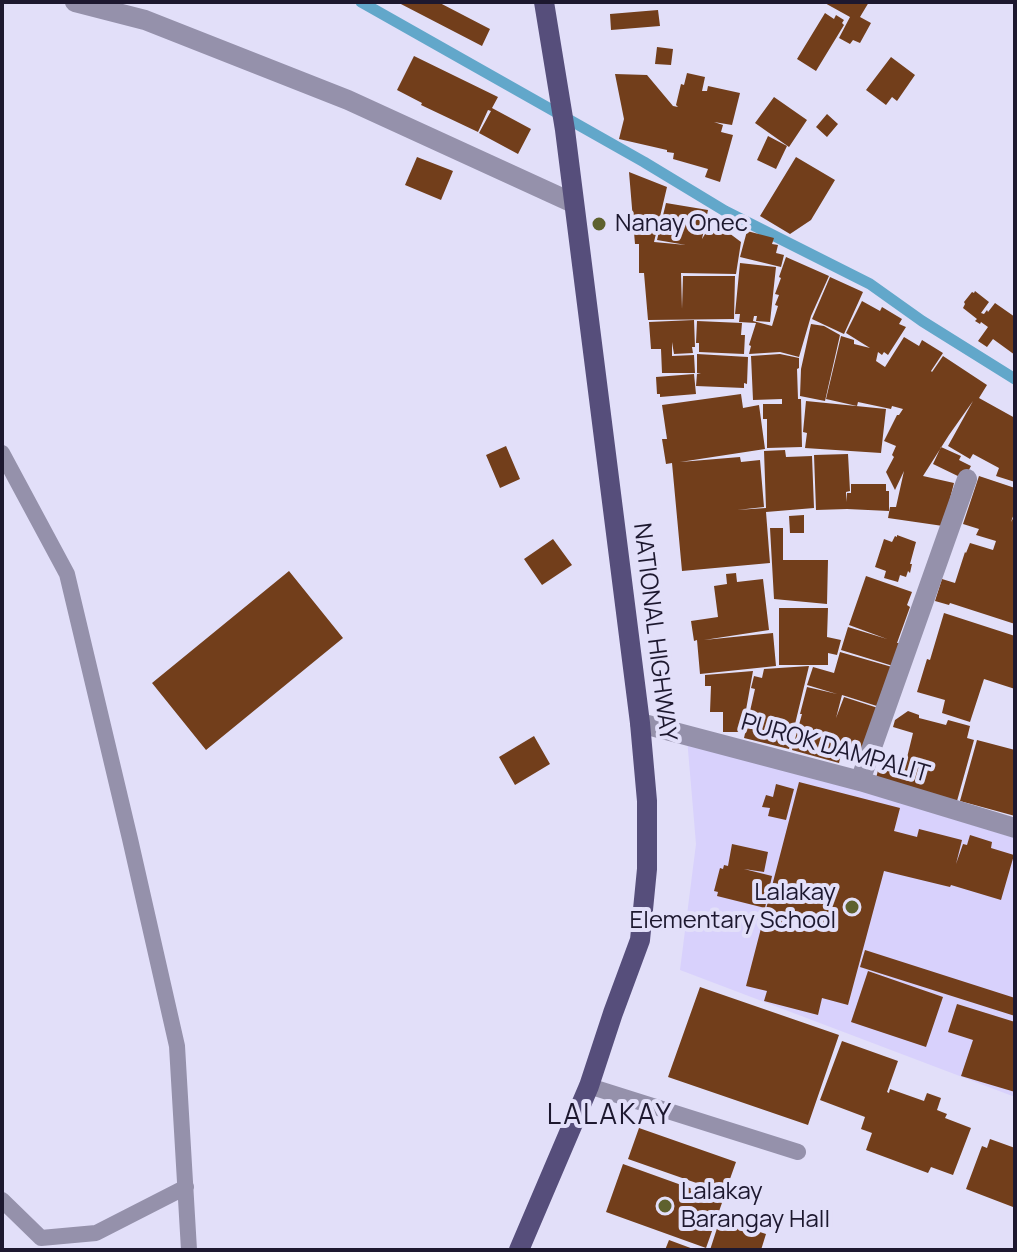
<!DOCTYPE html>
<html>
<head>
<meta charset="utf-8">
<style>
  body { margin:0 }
  #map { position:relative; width:1017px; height:1252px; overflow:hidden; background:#e2dff9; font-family:Manrope,sans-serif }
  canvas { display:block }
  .frame { position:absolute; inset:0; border:4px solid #1d182f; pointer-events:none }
</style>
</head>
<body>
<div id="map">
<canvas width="1017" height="1252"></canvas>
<div class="frame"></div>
</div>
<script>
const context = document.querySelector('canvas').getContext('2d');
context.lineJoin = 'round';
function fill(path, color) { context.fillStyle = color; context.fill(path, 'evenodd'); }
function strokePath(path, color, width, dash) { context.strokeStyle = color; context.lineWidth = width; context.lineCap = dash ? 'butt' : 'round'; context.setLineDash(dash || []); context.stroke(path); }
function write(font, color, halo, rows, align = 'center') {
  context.font = font + ' Manrope,sans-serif'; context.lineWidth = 8; context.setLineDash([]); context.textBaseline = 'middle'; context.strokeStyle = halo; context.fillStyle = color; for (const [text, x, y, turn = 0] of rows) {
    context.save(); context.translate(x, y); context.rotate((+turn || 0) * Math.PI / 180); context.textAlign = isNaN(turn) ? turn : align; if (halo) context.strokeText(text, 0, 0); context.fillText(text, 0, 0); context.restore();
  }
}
const built = new Path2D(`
  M 687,738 L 1015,838 L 1015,1097 L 680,970 L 696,844 Z`);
const stream = new Path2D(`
  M 361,2 L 644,162 L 725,211 L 870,284 L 922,321 L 1015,379`);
const building = new Path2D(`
  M 397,2 L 438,2 L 490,29 L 482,46 Z
  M 823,2 L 869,2 L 860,17 L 871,23 L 860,43 L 853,40 L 850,44 L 839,38 L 850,17 Z
  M 658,10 L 660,26 L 611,30 L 610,14 Z
  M 825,13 L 834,19 L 836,15 L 844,20 L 842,23 L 844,25 L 816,71 L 797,59 Z
  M 657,47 L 673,49 L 671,65 L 655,64 Z
  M 414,56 L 498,97 L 492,108 L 531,129 L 518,154 L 479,133 L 491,111 L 488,110 L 478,132 L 421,105 L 422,103 L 397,90 Z
  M 891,57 L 915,75 L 897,101 L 892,97 L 886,105 L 866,90 Z
  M 687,73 L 705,77 L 702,91 L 707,91 L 708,86 L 740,93 L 732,125 L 714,122 L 723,125 L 721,132 L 733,135 L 720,182 L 705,177 L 708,169 L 673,159 L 674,153 L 667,152 L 667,150 L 619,139 L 624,119 L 615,74 L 647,75 L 673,106 L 678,107 L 676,105 L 681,84 L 684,85 Z
  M 774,97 L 807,120 L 789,147 L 755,123 Z
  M 827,114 L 838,124 L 827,137 L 816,127 Z
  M 768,136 L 787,146 L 776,169 L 757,160 Z
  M 417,157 L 453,171 L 441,200 L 405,185 Z
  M 796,157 L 835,180 L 811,220 L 790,234 L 760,216 Z
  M 629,172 L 667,187 L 654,242 L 686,245 L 657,240 L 666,203 L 708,210 L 702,239 L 713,221 L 741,242 L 736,274 L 681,273 L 682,309 L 683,276 L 735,276 L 734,319 L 648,320 L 644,273 L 639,273 L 639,244 L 635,244 Z
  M 747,231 L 774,238 L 772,244 L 778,245 L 776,253 L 784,255 L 781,267 L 740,257 Z
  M 786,257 L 829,276 L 811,316 L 799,357 L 780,352 L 749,354 L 751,346 L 749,345 L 756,323 L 739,322 L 740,314 L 735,314 L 740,263 L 776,267 L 770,322 L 756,321 L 757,316 L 754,316 L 753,321 L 772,326 L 778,306 L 775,305 L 779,295 L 775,294 L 781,278 L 779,277 Z
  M 830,277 L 863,292 L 844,334 L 812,319 Z
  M 975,291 L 989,302 L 981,313 L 984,314 L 987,310 L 988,312 L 995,303 L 1015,317 L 1015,355 L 993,339 L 987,347 L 978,341 L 988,327 L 981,322 L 980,324 L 975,321 L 977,319 L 963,308 L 965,304 L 964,302 L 972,292 L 974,293 Z
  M 862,301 L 880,311 L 882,307 L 902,319 L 899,324 L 906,327 L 888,355 L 884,352 L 882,355 L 878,352 L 876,361 L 885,367 L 904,337 L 919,346 L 922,340 L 943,353 L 931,371 L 932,372 L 943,356 L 987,385 L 979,398 L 1015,418 L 1015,482 L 996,476 L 999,468 L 973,454 L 970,459 L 948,446 L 973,401 L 949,435 L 923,476 L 954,483 L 943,526 L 888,518 L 890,507 L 896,507 L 904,471 L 895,490 L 886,472 L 894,457 L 892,455 L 896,446 L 884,441 L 897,415 L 899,415 L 903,409 L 892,406 L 891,409 L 858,402 L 857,406 L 826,399 L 841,336 L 854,340 L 854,344 L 870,348 L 846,333 Z
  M 694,320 L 695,347 L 692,347 L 693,353 L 674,354 L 672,342 L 672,356 L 694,355 L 695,373 L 662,373 L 661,349 L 651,349 L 649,322 Z
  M 697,321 L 742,323 L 741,335 L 745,335 L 744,354 L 699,352 L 699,343 L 696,343 Z
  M 811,324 L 824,326 L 840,335 L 825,401 L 800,396 L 801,369 Z
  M 697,354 L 748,357 L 747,384 L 744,383 L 744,388 L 696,386 L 697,374 L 701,373 L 697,373 Z
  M 780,354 L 799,358 L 799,368 L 797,369 L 798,399 L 801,399 L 802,447 L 767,448 L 767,419 L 763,419 L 763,404 L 782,404 L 782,399 L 753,400 L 751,356 Z
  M 694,374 L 696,394 L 660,397 L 660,394 L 657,394 L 656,377 Z
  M 741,394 L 743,408 L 759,405 L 765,449 L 680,462 L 740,457 L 741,462 L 760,460 L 764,507 L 737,510 L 766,508 L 764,451 L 785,450 L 786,457 L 812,456 L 814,508 L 766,512 L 770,563 L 682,571 L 672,463 L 666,464 L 662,439 L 667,439 L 662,405 Z
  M 806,401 L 886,409 L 881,453 L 805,448 L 807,433 L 803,432 Z
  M 506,446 L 520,479 L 500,488 L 486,455 Z
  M 941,447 L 961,456 L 959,460 L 971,466 L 964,479 L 933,464 Z
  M 848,454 L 850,491 L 846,492 L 846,502 L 847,493 L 851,493 L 851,484 L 886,484 L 886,491 L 889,491 L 889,511 L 847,509 L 816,510 L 814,455 Z
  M 979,476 L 1015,488 L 1015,511 L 1011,522 L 1015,515 L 1015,624 L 950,603 L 949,605 L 935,601 L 942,579 L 955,583 L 965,552 L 966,553 L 970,543 L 993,550 L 996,541 L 976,535 L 979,529 L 963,524 Z
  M 804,515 L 804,533 L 790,533 L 789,516 Z
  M 770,528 L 783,528 L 783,560 L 828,560 L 827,604 L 774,599 Z
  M 897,535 L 916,542 L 910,564 L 912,564 L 910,573 L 908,571 L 906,577 L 900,575 L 898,582 L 884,578 L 886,571 L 875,567 L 884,539 L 892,542 L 895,536 L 897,537 Z
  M 553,539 L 572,565 L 542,585 L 524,559 Z
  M 289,571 L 343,638 L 206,750 L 152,683 Z
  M 736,573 L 737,582 L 763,579 L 769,630 L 704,640 L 773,633 L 776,666 L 700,674 L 697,640 L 694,641 L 691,621 L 718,617 L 714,586 L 727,584 L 726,574 Z
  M 866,576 L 912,592 L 907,605 L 910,607 L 897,643 L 900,643 L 893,666 L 841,650 L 848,627 L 887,639 L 849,625 Z
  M 779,608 L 828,608 L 827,637 L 841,640 L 837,655 L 828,653 L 828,665 L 779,665 Z
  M 944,613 L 1015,636 L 1015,689 L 984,679 L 970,722 L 942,713 L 945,700 L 917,692 L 927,659 L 930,660 Z
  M 840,652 L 892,667 L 880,707 L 842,695 L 836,718 L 844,697 L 878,708 L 861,755 L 842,750 L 839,763 L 792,750 L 802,714 L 800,714 L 807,687 L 837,694 L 807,685 L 813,667 L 834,673 Z
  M 809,666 L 789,749 L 744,738 L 755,689 L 751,688 L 754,676 L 762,678 L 764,669 Z
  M 753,671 L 742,732 L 723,732 L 723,712 L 710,712 L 711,686 L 705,686 L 705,675 Z
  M 908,711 L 919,715 L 919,718 L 946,725 L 948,720 L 970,726 L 967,738 L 974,740 L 957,801 L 876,778 L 880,763 L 904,770 L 913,733 L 893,727 L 895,720 Z
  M 534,736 L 550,764 L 515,785 L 499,757 Z
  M 977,740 L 1015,750 L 1015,816 L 960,801 Z
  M 799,782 L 900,808 L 894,831 L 917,837 L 919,829 L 962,840 L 956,864 L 963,844 L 967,845 L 970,835 L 992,842 L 991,848 L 1014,855 L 1001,900 L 951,885 L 950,887 L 884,871 L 848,1005 L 822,998 L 818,1015 L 764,1001 L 767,991 L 746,986 Z
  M 776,784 L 794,789 L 786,820 L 768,816 L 770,808 L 762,807 L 766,795 L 773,797 Z
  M 732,844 L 768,852 L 764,872 L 744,869 L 772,876 L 765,908 L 717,896 L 718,892 L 714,891 L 720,868 L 723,869 L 724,865 L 728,866 Z
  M 865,950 L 1015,998 L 1015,1016 L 860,967 Z
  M 868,971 L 943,997 L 926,1047 L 851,1022 Z
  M 700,987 L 839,1035 L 808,1125 L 668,1077 Z
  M 957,1004 L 1015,1022 L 1015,1092 L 961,1076 L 973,1040 L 948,1032 Z
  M 842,1041 L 898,1061 L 887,1092 L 889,1093 L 890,1089 L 924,1101 L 927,1093 L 941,1098 L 937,1110 L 947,1114 L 945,1118 L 971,1128 L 953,1175 L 931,1167 L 928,1173 L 866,1150 L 872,1133 L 861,1129 L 865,1117 L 820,1100 Z
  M 639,1128 L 736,1162 L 725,1193 L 628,1159 Z
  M 990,1139 L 1015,1148 L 1015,1202 L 1013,1207 L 966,1189 L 982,1146 L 987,1148 Z
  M 623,1164 L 723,1200 L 706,1248 L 606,1212 Z
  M 720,1219 L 766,1234 L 761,1250 L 710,1250 Z
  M 669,1240 L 696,1250 L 665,1250 Z`);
const service = new Path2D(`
  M 2,453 L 67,574 L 130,839 L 177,1046 L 189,1250
  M 589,1086 L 798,1152
  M 2,1200 L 41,1238 L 96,1233 L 186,1187`);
const minor = new Path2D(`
  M 75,2 L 145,20 L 348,100 L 573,203
  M 640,723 L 860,781 L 1015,828
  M 860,781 L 967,479`);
const primary = new Path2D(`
  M 519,1250 L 589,1086 L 613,1013 L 640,940 L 647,869 L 647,801 L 640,723 L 565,130 L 544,2`);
const markers = [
  [599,224,8,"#5e612e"],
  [852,907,8,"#5e612e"],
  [665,1206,8,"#5e612e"]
];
const poiNames = [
  ["Nanay Onec",615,224],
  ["Lalakay",836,893,"right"],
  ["Elementary School",836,921,"right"],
  ["Lalakay",681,1192],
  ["Barangay Hall",681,1220]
];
const streetNames = [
  ["NATIONAL HIGHWAY",654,632,83],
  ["PUROK DAMPALIT",835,749,16]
];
const quarterNames = [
  ["LALAKAY",610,1116]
];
fill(built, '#d8d1fc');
strokePath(stream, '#62a7ca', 11);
fill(building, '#723e1b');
strokePath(service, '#9591ab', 16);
strokePath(minor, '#9591ab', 20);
strokePath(primary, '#564e7b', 20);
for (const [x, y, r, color] of markers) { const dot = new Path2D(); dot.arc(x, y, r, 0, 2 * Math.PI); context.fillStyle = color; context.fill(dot); strokePath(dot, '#e2dff9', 3); }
write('24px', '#1d182f', '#e2dff9', poiNames, 'left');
write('24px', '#1d182f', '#e2dff9', streetNames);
context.letterSpacing = '2px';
write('28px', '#1d182f', '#e2dff9', quarterNames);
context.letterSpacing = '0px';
</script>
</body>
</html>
